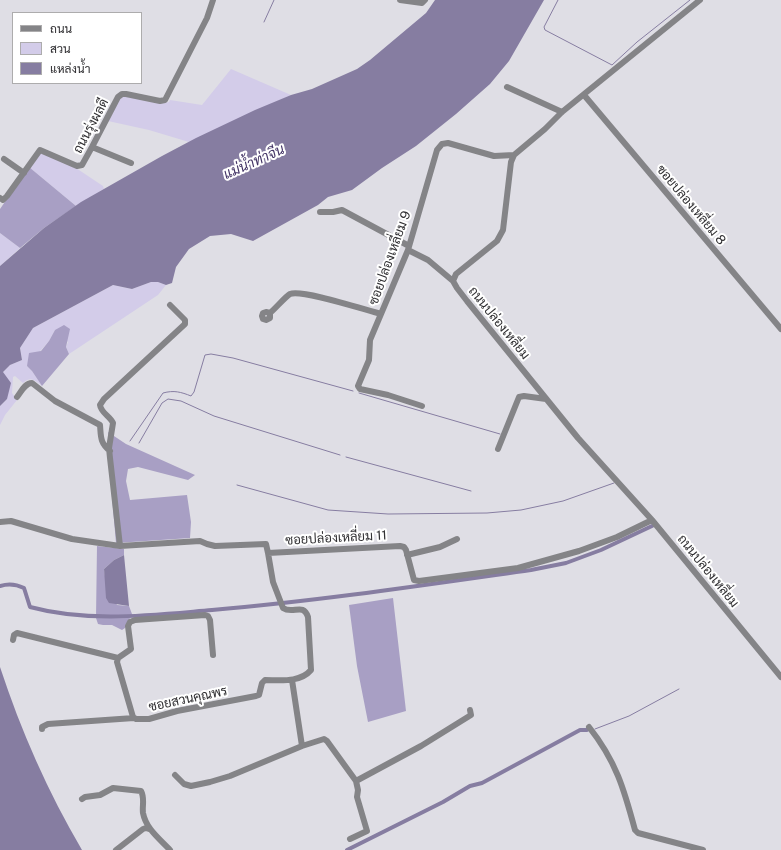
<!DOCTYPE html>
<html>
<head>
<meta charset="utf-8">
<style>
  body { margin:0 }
  #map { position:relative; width:781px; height:850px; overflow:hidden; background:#dfdee5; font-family:"Public Sans",Sarabun,sans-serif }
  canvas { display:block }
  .legend { position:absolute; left:12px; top:12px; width:130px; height:72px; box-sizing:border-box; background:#fff; border:1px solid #adacad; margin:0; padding:5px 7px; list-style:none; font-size:12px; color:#313033 }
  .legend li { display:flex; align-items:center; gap:8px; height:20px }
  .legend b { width:20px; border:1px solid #adacad }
</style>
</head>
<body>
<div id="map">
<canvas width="781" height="850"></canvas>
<ul class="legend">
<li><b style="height:5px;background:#848487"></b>ถนน</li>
<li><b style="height:11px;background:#d3cce9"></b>สวน</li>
<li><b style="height:11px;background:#867da1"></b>แหล่งน้ำ</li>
</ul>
</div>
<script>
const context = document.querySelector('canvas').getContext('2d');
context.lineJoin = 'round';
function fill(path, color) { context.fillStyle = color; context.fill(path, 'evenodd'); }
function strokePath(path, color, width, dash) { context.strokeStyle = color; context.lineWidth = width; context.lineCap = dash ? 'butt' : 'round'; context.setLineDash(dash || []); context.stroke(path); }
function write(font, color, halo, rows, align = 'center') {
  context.font = font + ' "Public Sans",Sarabun,sans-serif'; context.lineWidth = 4; context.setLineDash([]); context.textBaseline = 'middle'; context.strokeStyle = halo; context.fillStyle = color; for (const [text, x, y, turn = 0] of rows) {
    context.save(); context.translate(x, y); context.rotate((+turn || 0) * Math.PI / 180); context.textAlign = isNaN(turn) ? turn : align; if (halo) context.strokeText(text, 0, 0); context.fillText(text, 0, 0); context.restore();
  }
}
const green = new Path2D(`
  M 231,69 L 291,95 L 189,142 L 149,130 L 108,121 L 122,95 L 163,103 L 169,102 L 170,100 L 202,105 Z
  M 42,152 L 76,168 L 103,186 L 104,189 L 76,206 L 29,167 L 38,155 Z
  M 0,233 L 20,248 L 0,266 Z
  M 151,282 L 158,282 L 166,285 L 158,295 L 69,354 L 66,347 L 68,342 L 55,330 L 49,341 L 27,366 L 32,371 L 42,386 C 34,380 31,376 23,383 L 15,376 L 13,377 L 12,393 L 17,400 L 5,415 L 0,425 L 0,406 L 7,399 L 3,372 L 10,365 L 22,360 L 20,348 L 33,328 L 113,285 L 132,289 Z`);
const forest = new Path2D(`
  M 29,167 L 76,206 L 44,228 L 20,248 L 0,233 L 0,209 Z
  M 64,325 L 70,329 L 66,347 L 69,354 L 42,386 L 32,371 L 27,366 L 29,353 L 41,351 L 49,341 L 55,330 Z
  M 108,432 L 126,444 L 195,475 L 188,480 L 138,467 L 128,469 L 126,481 L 130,500 L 187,495 L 191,522 L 190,538 L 116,543 L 111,486 Z
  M 97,546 L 124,549 L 124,555 L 114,560 L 104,569 L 105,576 L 117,605 L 129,606 L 132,614 L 125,628 L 122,630 L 112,625 L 103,625 L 98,624 L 96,618 Z
  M 393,598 L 406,711 L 368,722 L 357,666 L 349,605 Z`);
const water = new Path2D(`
  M 435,0 L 544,0 L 509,61 L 490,84 L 456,114 L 416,146 L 382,168 L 352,190 L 328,197 L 318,205 L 253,241 L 231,234 L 210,236 L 189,249 L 176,267 L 172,283 L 166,285 L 158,282 L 151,282 L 132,289 L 113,285 L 33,328 L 20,348 L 22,360 L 10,365 L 3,372 L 11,383 L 7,399 L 0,406 L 0,266 L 44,228 L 81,202 L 162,156 L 196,138 L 255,110 L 291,95 L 312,89 L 357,69 L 370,60 L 426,13 Z
  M 124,555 L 129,606 L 109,603 L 106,598 L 104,569 L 114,560 Z
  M 0,667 C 21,731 48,792 82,850 L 0,850 Z`);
const stream = new Path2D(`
  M 558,0 L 544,27 L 545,30 L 612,65 L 637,42 L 690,0
  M 264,22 L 274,0
  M 359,393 L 500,434
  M 130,441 L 163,393 C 174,390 181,392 191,396 L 194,392 L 205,355 L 211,354 L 233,358 L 353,391
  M 139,443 L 162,403 L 168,399 L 181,401 L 214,416 L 340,455
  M 346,457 L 471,491
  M 237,485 L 328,510 L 388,514 L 487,513 L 521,510 L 563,501 L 614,483
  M 595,729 L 629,716 L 679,689`);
const canal = new Path2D(`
  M 0,586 C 9,583 16,584 24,588 L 30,607 C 89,623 152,615 212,610 C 318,601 425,585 531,570 L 566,563 L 601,550 L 652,526
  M 347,850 L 443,802 L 470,786 L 482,783 L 495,776 L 580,730 L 587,730`);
const minor = new Path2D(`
  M 400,0 L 422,3 L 425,0
  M 700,0 L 562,112 L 545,129 L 514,155 L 511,162 L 503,230 L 497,241 L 456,274 L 453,281 L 457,288 L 467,301 L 578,438 L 652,520 L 781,677
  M 507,87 L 562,112
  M 584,95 L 781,329
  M 92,147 L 131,163
  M 4,159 L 24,173
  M 0,198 L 3,200 L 7,196 L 40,150 L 77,166 L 82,165 L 92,147 L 118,97 L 122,94 L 126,94 L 160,101 L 165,100 L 207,18 L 213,0
  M 320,212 L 333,212 L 342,210 L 409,246
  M 408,250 L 428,260 L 453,281
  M 270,313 L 266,312 L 263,313 L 262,316 L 263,319 L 266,320 L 270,318 L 270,313 C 275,309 286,296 290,294 C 302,289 365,310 381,314
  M 17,397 C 21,392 25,383 32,383 L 55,401 L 100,425 C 101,437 100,443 110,451
  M 422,406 L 388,395 L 360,389 L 358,386 L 369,360 L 370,340 L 408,250 L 437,150 L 442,144 L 448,143 L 494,156 L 514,155
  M 498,449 L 519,397 L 524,396 L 546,399
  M 0,522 L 11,521 L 72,539 L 120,546 L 200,541 L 207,544 L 215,546 L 266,544 L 268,553 L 400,546 L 404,547 L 406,550 L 414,580 L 419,581 L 518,568 L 579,551 L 617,537 L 652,520
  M 120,546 L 110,458 L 109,448 L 113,423 C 110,416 101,413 100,405 L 104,399 L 185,324 L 185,320 L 170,305
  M 407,555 L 440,547 L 457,539
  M 13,640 L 14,635 L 17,633 L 118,658
  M 213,655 L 210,620 L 208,616 L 205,615 L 135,620 L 130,622 L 128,626 L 131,649 L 118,658 L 117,662 L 133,717 L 136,719 L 149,719 L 177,711 L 256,696 L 259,695 L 262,683 L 265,680 C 280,680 300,683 311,670 L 308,617 C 303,602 293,615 283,608 L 273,582 L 268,553
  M 292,680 L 302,746
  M 589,727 C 616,761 624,789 635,830 L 638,833 L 703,850
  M 42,729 L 42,727 L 48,724 L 134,718
  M 175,775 L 184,784 L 191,786 L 210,782 L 230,776 L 302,746 L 324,739 L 327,741 L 356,781 L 358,790 L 357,797 L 367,831 L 350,839
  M 356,781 L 421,746 L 471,715 L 470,710
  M 82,799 L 85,797 L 100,795 L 113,788 L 141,791 C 145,798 142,806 143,813 C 146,829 160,839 170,850
  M 116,850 L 143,829 L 146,828 L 149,829`);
const streetNames = [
  ["ถนนรุ่งผลดี",91,126,-62],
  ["ซอยปล่องเหลี่ยม 8",691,205,50],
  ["ซอยปล่องเหลี่ยม 9",390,258,-70],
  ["ถนนปล่องเหลี่ยม",499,323,51],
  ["ซอยปล่องเหลี่ยม 11",336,538,-3],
  ["ถนนปล่องเหลี่ยม",708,571,51],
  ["ซอยสวนคุณพร",188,699,-12]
];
const waterNames = [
  ["แม่น้ำท่าจีน",254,162,-24]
];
fill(green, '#d3cce9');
fill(forest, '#a89fc4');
fill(water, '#867da1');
strokePath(stream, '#867da1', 1);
strokePath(canal, '#867da1', 4);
strokePath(minor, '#848487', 6);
write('13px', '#313033', '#fff', streetNames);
write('italic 14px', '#423365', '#fff', waterNames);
</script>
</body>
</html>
